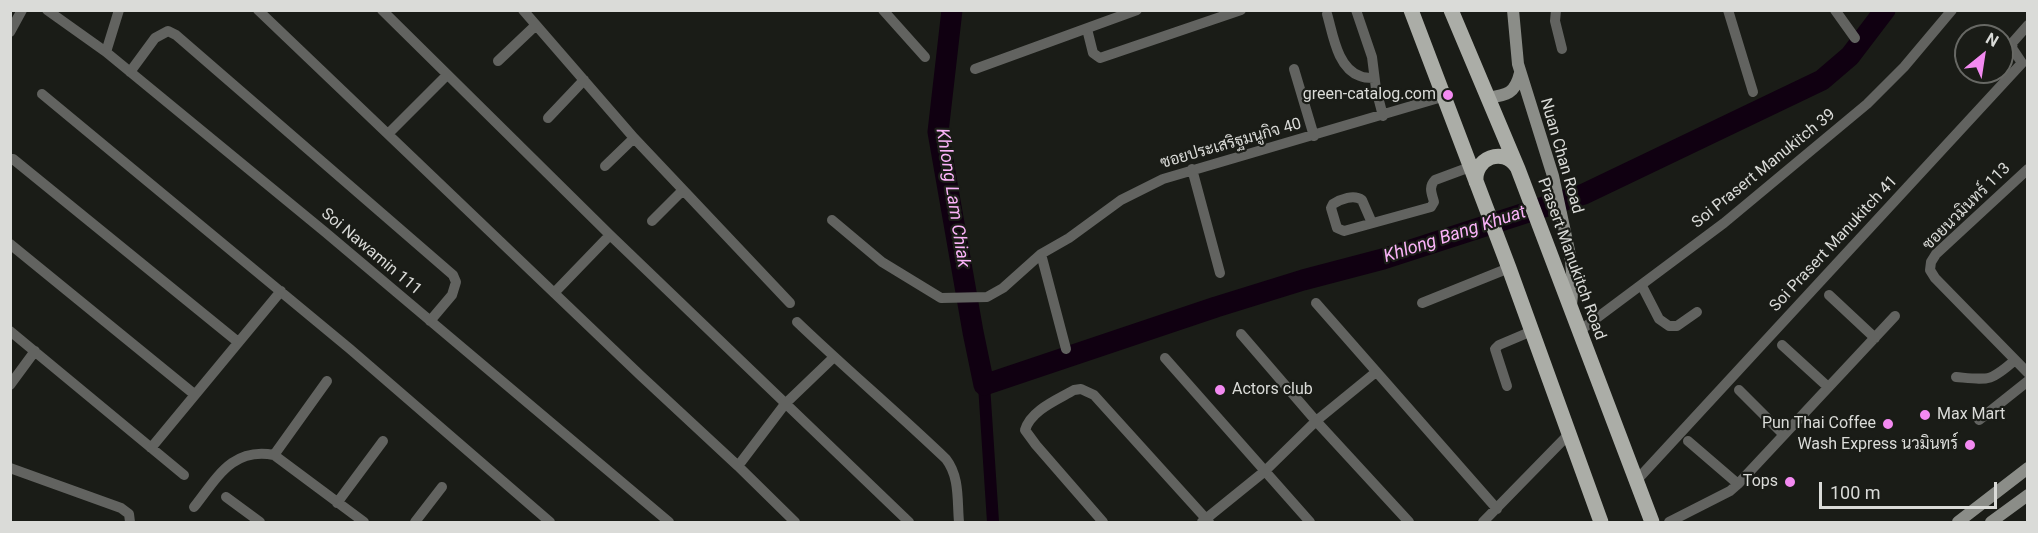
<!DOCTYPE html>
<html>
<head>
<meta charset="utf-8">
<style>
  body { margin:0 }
  #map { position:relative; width:2038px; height:533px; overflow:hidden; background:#1a1c17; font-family:Roboto,sans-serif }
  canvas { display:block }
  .frame { position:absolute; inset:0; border:12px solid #dadbd8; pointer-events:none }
  .north { position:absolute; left:1954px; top:24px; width:60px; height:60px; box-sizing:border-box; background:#1a1c17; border:2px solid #676864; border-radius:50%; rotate:30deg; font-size:16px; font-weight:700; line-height:24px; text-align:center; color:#dadbd8 }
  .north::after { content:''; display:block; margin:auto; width:21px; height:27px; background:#f38af1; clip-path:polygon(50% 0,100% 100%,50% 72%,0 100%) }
  .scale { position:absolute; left:1819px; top:482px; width:178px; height:27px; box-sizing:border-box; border:3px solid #dadbd8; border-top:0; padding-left:8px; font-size:18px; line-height:21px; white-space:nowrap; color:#dadbd8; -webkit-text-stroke:4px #1a1c17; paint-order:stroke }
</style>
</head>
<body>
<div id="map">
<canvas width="2038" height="533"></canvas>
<div class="frame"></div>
<div class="north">N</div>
<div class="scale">100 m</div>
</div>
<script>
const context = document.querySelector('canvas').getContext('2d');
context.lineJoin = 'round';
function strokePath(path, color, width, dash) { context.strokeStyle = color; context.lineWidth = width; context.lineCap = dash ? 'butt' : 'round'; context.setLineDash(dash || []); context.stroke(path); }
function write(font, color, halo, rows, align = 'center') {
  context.font = font + ' Roboto,Sarabun,sans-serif'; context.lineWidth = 4.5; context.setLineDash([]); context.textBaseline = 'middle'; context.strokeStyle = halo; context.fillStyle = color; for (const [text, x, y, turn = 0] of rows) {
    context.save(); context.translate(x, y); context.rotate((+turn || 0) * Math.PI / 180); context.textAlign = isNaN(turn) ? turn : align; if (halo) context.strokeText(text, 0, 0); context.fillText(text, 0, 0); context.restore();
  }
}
const canal = new Path2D(`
  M 984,385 L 993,522`);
const river = new Path2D(`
  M 952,10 L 938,132 L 973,332 L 984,385 L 1216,307 L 1303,280 L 1383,259 L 1584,194 L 1822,80 L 1850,56 L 1885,10`);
const minor = new Path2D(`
  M 47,10 L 106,52 L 325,232 L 669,522
  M 258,10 L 640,375 L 738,466 L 795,522
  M 382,10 L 610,235 L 909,522
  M 523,10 L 634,138 L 790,303
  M 883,10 L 925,57
  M 1356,10 L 1372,57 L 1376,89 L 1383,116
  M 1556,10 L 1555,21 L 1562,49
  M 1728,10 L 1753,92
  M 1835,10 L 1855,38
  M 1327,14 C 1333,34 1337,68 1360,76 C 1364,78 1370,78 1374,78
  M 1087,29 L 1093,53 L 1100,58 L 1241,10
  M 10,32 L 22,10
  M 106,52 L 119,10
  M 498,61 L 536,25
  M 975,69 L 1137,10
  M 1294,69 L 1314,136
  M 130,72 L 155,38 L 168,31 L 176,35 L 453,275 L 456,282 L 452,295 L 430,321
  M 42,94 L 350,349 L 550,522
  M 548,118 L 584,80
  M 388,134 L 447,75
  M 13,159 L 238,342
  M 605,166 L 634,138
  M 1192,169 L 1220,273
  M 2028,169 L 1936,254 L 1931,262 L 1930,270 L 1935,278 L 2028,373
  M 832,220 L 882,262 L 941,298 L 987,297 L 1003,288 L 1041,254 L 1069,238 L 1121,200 L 1163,179 L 1442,97
  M 652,221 L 683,190
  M 1372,223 L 1362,200 C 1354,194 1341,199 1333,204 L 1331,208 L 1337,228 L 1344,231 L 1431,207 L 1434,202 C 1432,194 1428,187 1435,180 L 1470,167
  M 10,244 L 194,394
  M 1041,254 L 1066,349
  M 1642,286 L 1659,319 L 1669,326 L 1677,326 L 1697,312
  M 555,292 L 610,235
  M 1829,295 L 1875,338
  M 1316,303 L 1497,509
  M 1422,303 L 1509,268
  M 797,322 C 846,369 897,412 946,459 C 960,477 957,501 959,522
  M 10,331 L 184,475
  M 1578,332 L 1724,223 L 1867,104 L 1904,67 L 1952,10
  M 1241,334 L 1316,421 L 1409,522
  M 1782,345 L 1828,387
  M 1165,358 L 1310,522
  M 1956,377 C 1989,380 1990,382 2015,360
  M 10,385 L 35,351
  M 1507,386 L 1495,349 L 1499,345 L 1532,331
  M 1739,390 L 1784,435
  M 1979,420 L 2028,381
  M 1688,441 L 1738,484
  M 151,448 L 281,291
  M 274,455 L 327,381
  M 738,466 L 785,404 L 834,357
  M 10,468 L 121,508 L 129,514 L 130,522
  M 1636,481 L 2022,63 L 2012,48 L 2013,42 L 2028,25
  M 226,497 L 260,522
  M 337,503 L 383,441
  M 194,507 C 217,478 232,447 274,455 L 364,522
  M 415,522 L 442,487
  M 1103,522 L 1036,445 L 1025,430 C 1031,410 1057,400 1074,390 L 1081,389 L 1094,395 L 1209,522
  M 1202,522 L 1265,471 L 1316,421 L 1376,372
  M 1483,522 L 1569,434
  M 1669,522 L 1730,491 L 1738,484 L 1895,316`);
const secondary = new Path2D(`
  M 1513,10 L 1518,64 L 1553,176 L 1571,260 L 1573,285 L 1571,305
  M 1487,98 C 1507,95 1515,94 1520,73
  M 1958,522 L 2028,468
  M 1991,522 L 2028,495`);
const primary = new Path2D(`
  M 1411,10 L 1509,268 L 1601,522
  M 1451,10 L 1518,169 L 1652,522
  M 1476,182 C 1474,158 1503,146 1517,167`);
const markers = [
  [1448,95,6,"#f38af1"],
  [1220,390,6,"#f38af1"],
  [1925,415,6,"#f38af1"],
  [1888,424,6,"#f38af1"],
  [1970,445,6,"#f38af1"],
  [1790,482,6,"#f38af1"]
];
const poiNames = [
  ["green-catalog.com",1436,95],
  ["Actors club",1232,390,"left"],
  ["Max Mart",1937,415,"left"],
  ["Pun Thai Coffee",1876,424],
  ["Wash Express นวมินทร์",1958,445],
  ["Tops",1778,482]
];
const streetNames = [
  ["ซอยประเสริฐมนูกิจ 40",1231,144,-16],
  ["Nuan Chan Road",1561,156,74],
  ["Soi Prasert Manukitch 39",1764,169,-39],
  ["ซอยนวมินทร์ 113",1967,207,-45],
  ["Soi Prasert Manukitch 41",1834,244,-47],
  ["Soi Nawamin 111",371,252,40],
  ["Prasert Manukitch Road",1571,259,70]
];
const waterNames = [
  ["Khlong Lam Chiak",952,198,81],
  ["Khlong Bang Khuat",1455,235,-18]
];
strokePath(canal, '#100011', 12);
strokePath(river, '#100011', 21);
strokePath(minor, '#626360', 10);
strokePath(secondary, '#8b8d88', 12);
strokePath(primary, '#abada7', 15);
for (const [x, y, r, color] of markers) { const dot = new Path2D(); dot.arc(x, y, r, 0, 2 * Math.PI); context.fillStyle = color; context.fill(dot); strokePath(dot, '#1a1c17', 2); }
write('16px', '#dadbd8', '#1a1c17', poiNames, 'right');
write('16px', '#dadbd8', '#1a1c17', streetNames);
write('italic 18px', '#fbb3f9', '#1a1c17', waterNames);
</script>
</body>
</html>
